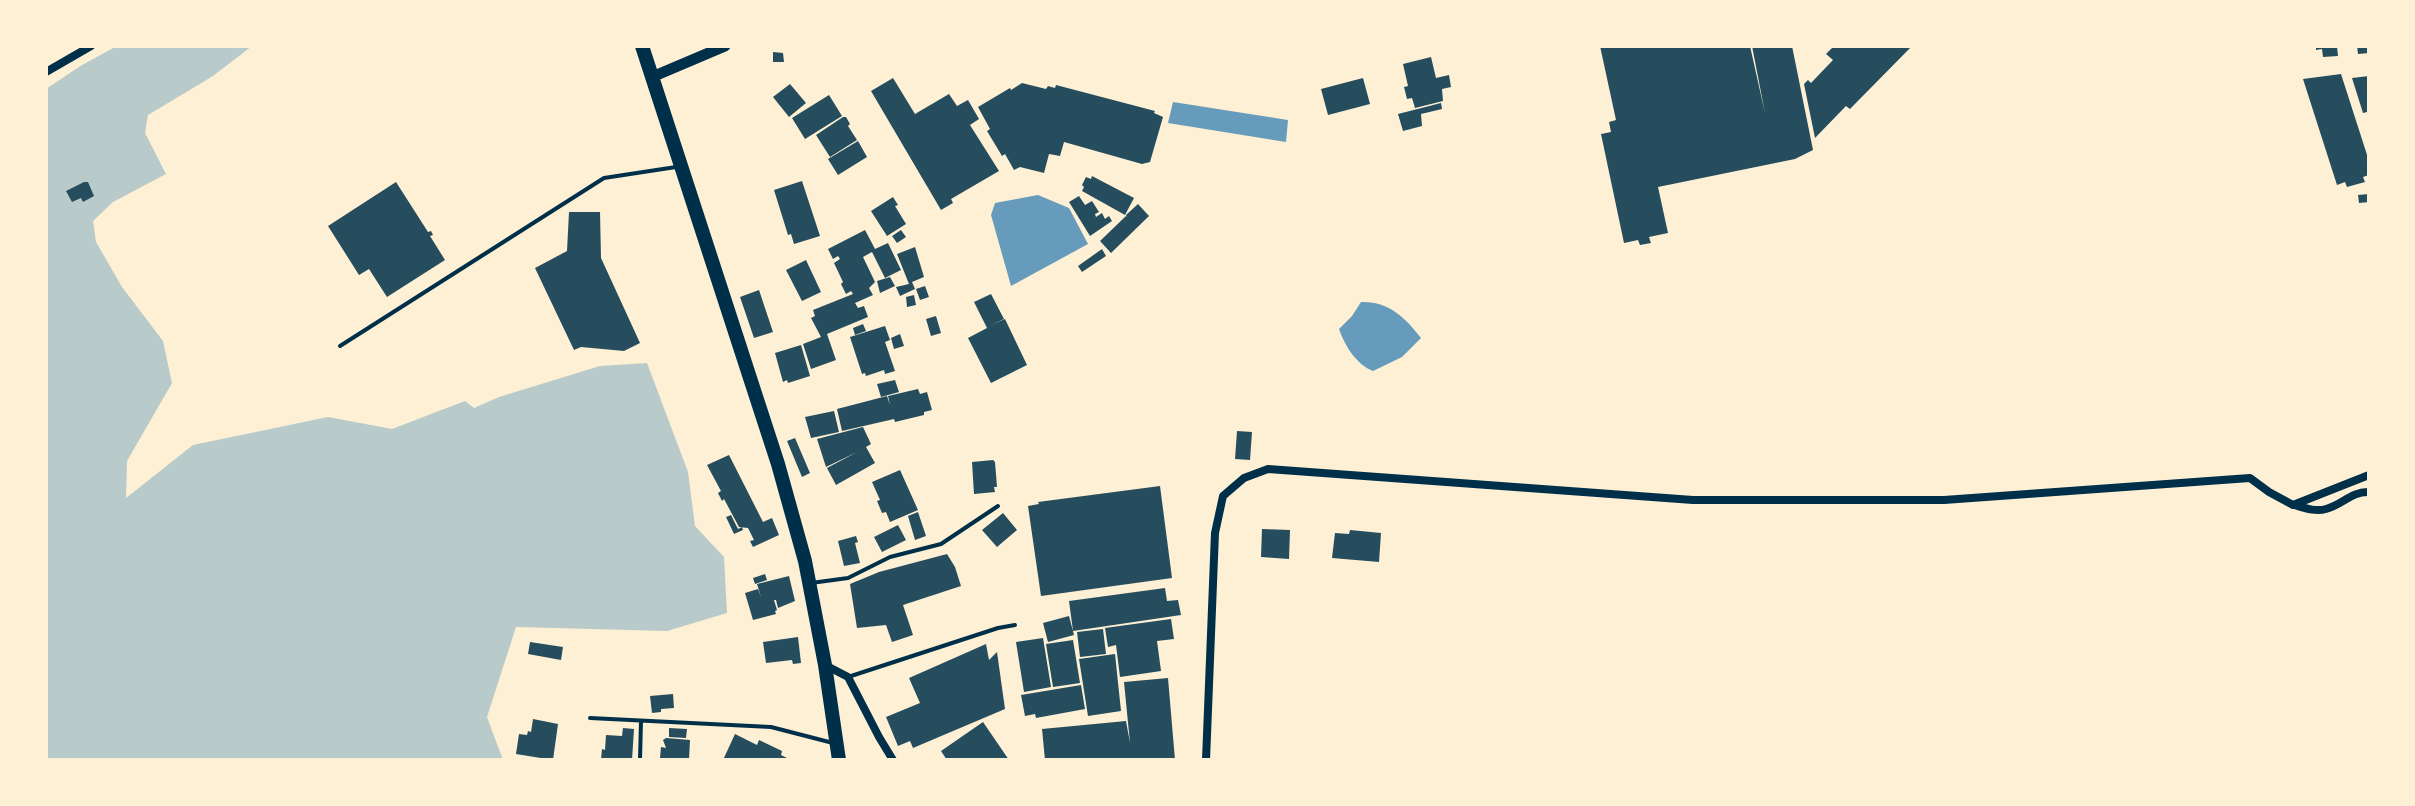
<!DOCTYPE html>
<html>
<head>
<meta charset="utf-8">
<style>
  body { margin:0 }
  #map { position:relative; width:2415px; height:806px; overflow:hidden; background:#fdf0d5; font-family:Signika,sans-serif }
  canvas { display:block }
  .frame { position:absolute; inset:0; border:48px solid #fdf0d5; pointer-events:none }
</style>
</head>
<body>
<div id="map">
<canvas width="2415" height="806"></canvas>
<div class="frame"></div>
</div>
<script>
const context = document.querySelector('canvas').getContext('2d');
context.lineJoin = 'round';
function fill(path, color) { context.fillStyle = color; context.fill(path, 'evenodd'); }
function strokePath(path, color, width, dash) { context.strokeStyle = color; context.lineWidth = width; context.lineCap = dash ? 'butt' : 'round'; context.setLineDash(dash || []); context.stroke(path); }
const green = new Path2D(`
  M 117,46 L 252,46 L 213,76 L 148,115 L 145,133 L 166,174 L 113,202 L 93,221 L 96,242 L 122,287 L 163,341 L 172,383 L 127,461 L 126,498 L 193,445 L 328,417 L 392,429 L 465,401 L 474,408 L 499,397 L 600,366 L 647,363 L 688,472 L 695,526 L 724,557 L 727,613 L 667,631 L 516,627 L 487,717 L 503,760 L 46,760 L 46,89 L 82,65 Z`);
const water = new Path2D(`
  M 1173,102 L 1288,120 L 1286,142 L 1168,123 Z
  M 1038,195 L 1069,208 L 1088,244 L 1011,286 L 991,215 L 995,203 Z
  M 1361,302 C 1388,301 1405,317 1421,338 L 1402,357 L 1373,371 C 1356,364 1345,346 1339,329 L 1352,316 Z`);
const building = new Path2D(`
  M 1600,46 L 1750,46 L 1765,113 L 1752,46 L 1792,46 L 1813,150 L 1795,159 L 1658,187 L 1668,233 L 1649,237 L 1651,243 L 1640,245 L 1638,240 L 1624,243 L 1601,134 L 1611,132 L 1609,122 L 1616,120 Z
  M 1834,46 L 1912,46 L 1850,109 L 1846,106 L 1815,138 L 1804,84 L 1808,80 L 1811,83 L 1833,60 L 1826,54 Z
  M 2316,46 L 2337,46 L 2338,56 L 2323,57 L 2322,49 L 2316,50 Z
  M 2357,46 L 2369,46 L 2369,53 L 2358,54 Z
  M 773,52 L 783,53 L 784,62 L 773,62 Z
  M 1431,57 L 1436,78 L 1449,75 L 1451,87 L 1442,89 L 1443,101 L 1415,108 L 1412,98 L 1407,99 L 1404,87 L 1408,86 L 1403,64 Z
  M 2341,74 L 2369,161 L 2369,175 L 2363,177 L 2365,182 L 2347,187 L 2345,182 L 2337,185 L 2303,79 Z
  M 2369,76 L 2369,118 L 2368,118 L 2367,112 L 2363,113 L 2352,78 Z
  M 893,78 L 915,114 L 949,94 L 957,106 L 968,100 L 979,119 L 970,125 L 999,171 L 951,199 L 953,203 L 941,210 L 871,91 Z
  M 1363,78 L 1370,104 L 1328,115 L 1321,89 Z
  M 1022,83 L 1046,89 L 1048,86 L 1055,88 L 1056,85 L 1155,111 L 1154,113 L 1163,117 L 1150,162 L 1142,164 L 1064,142 L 1060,156 L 1049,154 L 1044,173 L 1020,167 L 1014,170 L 1005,154 L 1002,156 L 987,131 L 990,129 L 978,107 L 1010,88 L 1011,90 Z
  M 790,84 L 806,103 L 789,117 L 773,97 Z
  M 829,95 L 842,116 L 805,139 L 792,118 Z
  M 1441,103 L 1442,109 L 1421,114 L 1422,126 L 1403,131 L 1398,114 Z
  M 843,117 L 846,117 L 850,124 L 848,126 L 857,140 L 830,157 L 816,135 Z
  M 858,141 L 867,157 L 838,175 L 828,159 Z
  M 1092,176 L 1134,198 L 1125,215 L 1082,191 L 1084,187 L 1082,185 L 1086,177 L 1091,179 Z
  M 802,181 L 820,236 L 794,244 L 791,234 L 788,235 L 774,190 Z
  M 84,182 L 88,182 L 94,196 L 83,202 L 81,198 L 72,202 L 66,191 Z
  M 396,182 L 428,232 L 431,231 L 433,235 L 430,236 L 445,260 L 387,297 L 369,269 L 359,275 L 328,226 Z
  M 2369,194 L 2369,202 L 2359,203 L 2358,195 Z
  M 1079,196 L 1085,205 L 1092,201 L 1099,212 L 1095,214 L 1096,217 L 1102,213 L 1105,219 L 1109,216 L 1112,221 L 1090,236 L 1069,202 Z
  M 893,197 L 898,205 L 895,206 L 906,224 L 887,236 L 871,211 Z
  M 1138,204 L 1149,216 L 1111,253 L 1100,241 L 1126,216 L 1127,217 L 1126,215 Z
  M 569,212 L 600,212 L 601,258 L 640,343 L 624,351 L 581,347 L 574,350 L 535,268 L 567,251 Z
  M 865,230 L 875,249 L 888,243 L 901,270 L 885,278 L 872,252 L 863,257 L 875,282 L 869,288 L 873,295 L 855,303 L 858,308 L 864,306 L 868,317 L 827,334 L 836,360 L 811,369 L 803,344 L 821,337 L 811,318 L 815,316 L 813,310 L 853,294 L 851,291 L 846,294 L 841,284 L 843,282 L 834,263 L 840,259 L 838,256 L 833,259 L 828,249 Z
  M 901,230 L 906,237 L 897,243 L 892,236 Z
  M 915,247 L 924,277 L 912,282 L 915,289 L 900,296 L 896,287 L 909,284 L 897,254 Z
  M 1102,249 L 1106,256 L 1082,272 L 1078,266 Z
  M 806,260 L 821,292 L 802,301 L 786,270 Z
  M 890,277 L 895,286 L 880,293 L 877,281 Z
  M 925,286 L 929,297 L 920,300 L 916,289 Z
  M 759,290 L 773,332 L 754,338 L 740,297 Z
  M 991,294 L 1004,319 L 991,325 L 1005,319 L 1027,365 L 991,383 L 968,338 L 987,328 L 974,302 Z
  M 914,295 L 916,305 L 907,307 L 906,297 Z
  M 936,316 L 941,333 L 931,336 L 926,319 Z
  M 863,324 L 866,331 L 855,335 L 853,328 Z
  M 885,326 L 890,340 L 885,342 L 895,371 L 885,374 L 884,370 L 866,376 L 865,373 L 862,374 L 850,337 Z
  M 900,334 L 904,346 L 894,349 L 891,338 Z
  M 801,345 L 810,376 L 788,383 L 787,380 L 783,382 L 775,353 Z
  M 895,380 L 899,392 L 881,397 L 877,384 Z
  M 918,389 L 920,394 L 927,392 L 932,410 L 924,412 L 924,415 L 895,422 L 894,419 L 842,431 L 837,409 L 887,396 L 890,405 L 888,396 Z
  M 834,411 L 839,432 L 811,438 L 805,417 Z
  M 863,427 L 871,444 L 866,447 L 875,463 L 836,485 L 827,468 L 857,452 L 826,467 L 817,439 Z
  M 1237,431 L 1252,432 L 1250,460 L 1235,459 Z
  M 795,438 L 810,473 L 802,477 L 787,441 Z
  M 729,455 L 763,522 L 772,518 L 779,535 L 753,547 L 750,541 L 754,540 L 748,528 L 739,527 L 724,499 L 722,501 L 718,493 L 721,491 L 707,465 Z
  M 993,460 L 995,462 L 997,487 L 994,487 L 995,492 L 974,494 L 972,462 Z
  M 900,470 L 918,510 L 890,522 L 886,512 L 882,513 L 877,501 L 880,500 L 872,482 Z
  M 1160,486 L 1172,578 L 1041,596 L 1028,506 L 1039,504 L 1038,502 Z
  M 918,512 L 926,536 L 915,540 L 908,516 Z
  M 1003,513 L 1017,530 L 997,547 L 982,530 Z
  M 731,515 L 738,529 L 742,527 L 743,530 L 734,534 L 726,517 Z
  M 898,525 L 906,540 L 882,552 L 874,537 Z
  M 1262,529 L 1290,530 L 1289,559 L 1261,557 Z
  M 1350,530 L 1381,533 L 1379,562 L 1332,558 L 1335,533 L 1349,534 Z
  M 856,536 L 858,542 L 855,543 L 860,563 L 844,566 L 838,541 Z
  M 947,554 L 955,567 L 961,586 L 903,605 L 913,635 L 892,642 L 886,625 L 857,628 L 850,584 L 879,572 Z
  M 765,574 L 767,580 L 755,584 L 753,578 Z
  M 789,576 L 795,601 L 778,608 L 776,600 L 774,600 L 777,610 L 775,611 L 776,614 L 753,620 L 745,593 L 758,589 L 761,597 L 757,584 Z
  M 1165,588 L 1167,601 L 1178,600 L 1181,615 L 1073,631 L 1069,601 Z
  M 1069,616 L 1074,635 L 1048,642 L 1043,623 Z
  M 1171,619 L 1174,639 L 1157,641 L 1161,671 L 1120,677 L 1116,645 L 1108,647 L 1105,628 Z
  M 1103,629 L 1106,654 L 1080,657 L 1077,632 Z
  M 798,637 L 801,663 L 793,664 L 792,660 L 766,663 L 763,642 Z
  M 1043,638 L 1051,687 L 1024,692 L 1016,642 Z
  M 1073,640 L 1080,683 L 1053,687 L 1046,644 Z
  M 530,642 L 563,647 L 561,660 L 528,654 Z
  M 986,644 L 989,660 L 997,652 L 1005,709 L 913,748 L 910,741 L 898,746 L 886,717 L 920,703 L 909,678 Z
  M 1115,654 L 1121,711 L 1088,716 L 1079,659 Z
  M 1168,678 L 1175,760 L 1045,760 L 1042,729 L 1126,721 L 1130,743 L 1124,682 Z
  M 1081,685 L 1085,709 L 1036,718 L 1035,714 L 1025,716 L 1021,695 Z
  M 673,694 L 674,708 L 661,709 L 661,712 L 652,713 L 650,696 Z
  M 533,719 L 558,724 L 553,760 L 516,754 L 519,734 L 527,735 L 528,731 L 531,732 Z
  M 983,722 L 1009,760 L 947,760 L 941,751 Z
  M 623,728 L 634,729 L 632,760 L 601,760 L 602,749 L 605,750 L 606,735 L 622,736 Z
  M 669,728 L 687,729 L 686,738 L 669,737 Z
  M 735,734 L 757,745 L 759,740 L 782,751 L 781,755 L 791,760 L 723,760 Z
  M 666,738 L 690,740 L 689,760 L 660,758 L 661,747 L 666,748 L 663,740 Z`);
const service = new Path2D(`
  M 340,346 L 604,178 L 676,167
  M 811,583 L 848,578 L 890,557 L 941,544 L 998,506
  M 848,677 L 998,628 L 1015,625
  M 590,718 L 771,727 L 833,743
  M 640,760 L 641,721`);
const minor = new Path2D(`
  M 46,72 L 91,46
  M 2294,505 C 2305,508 2315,512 2326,509 C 2342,505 2352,491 2369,492
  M 825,665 L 848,677 L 879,737 L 893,760
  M 1206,760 L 1215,533 L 1223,496 L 1244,478 L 1268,469 L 1693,500 L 1944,500 L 2250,478 L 2269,492 L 2293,505 L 2369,475`);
const tertiary = new Path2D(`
  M 652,77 L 725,46`);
const trunk = new Path2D(`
  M 642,46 L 778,464 L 805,561 L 825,665 L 839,760`);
fill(green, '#b9caca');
fill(water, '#669bbc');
fill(building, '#264d5e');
strokePath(service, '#003049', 4);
strokePath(minor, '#003049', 8);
strokePath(tertiary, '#003049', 11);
strokePath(trunk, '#003049', 14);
</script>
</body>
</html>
